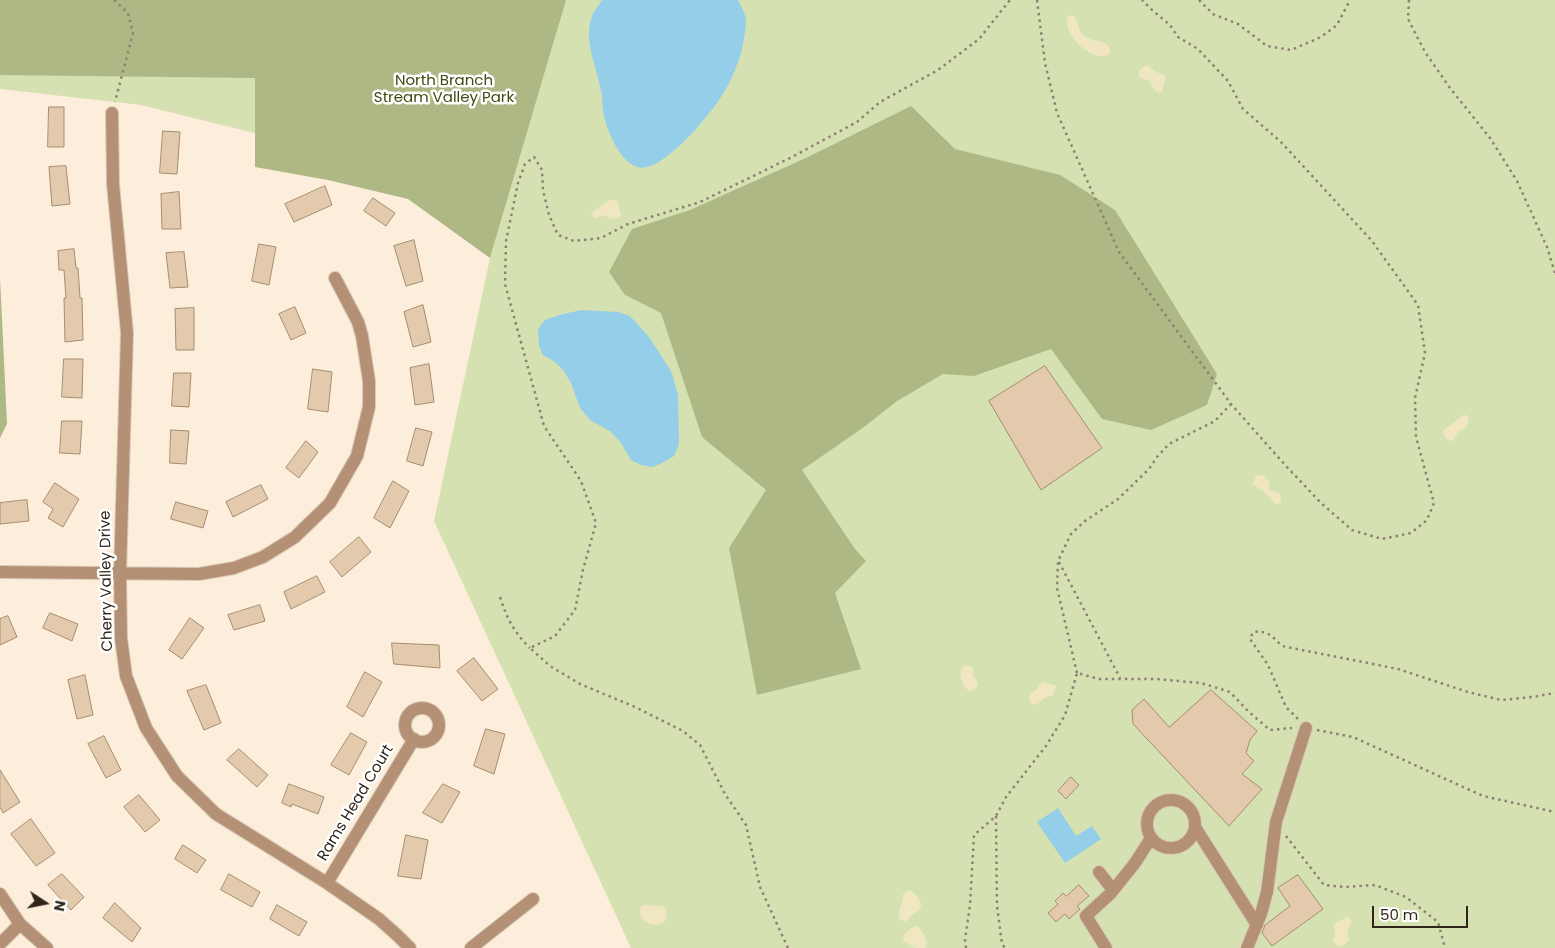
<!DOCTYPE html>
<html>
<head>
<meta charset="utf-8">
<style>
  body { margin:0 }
  #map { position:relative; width:1555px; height:948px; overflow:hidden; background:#fdeddb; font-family:Poppins,sans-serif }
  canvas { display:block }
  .north { position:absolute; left:20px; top:878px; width:50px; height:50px; -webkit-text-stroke:4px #fff; paint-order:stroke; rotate:101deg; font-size:14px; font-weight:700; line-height:20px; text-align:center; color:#2f251a }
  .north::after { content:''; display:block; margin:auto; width:18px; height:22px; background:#2f251a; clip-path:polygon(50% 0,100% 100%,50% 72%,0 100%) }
  .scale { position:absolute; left:1372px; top:906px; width:96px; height:22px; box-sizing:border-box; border:2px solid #2f251a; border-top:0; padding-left:6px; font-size:15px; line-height:18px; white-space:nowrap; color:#2f251a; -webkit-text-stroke:4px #fff; paint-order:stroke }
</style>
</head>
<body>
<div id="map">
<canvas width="1555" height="948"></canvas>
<div class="north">N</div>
<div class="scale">50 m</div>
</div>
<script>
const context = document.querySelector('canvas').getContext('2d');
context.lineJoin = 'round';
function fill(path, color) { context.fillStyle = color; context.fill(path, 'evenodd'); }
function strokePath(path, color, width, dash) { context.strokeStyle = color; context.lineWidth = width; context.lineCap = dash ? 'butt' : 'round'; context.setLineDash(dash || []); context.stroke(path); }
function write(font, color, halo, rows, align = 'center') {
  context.font = font + ' Poppins,sans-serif'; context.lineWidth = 5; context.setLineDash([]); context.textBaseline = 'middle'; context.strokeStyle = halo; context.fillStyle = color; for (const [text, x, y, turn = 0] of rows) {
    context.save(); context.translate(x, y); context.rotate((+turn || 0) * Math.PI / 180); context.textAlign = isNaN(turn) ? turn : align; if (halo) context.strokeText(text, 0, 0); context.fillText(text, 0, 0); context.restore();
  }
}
const green = new Path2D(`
  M 0,0 L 1555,0 L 1555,948 L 631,948 L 434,521 L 490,258 L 555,37 L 404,170 L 141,105 L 0,89 Z`);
const forest = new Path2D(`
  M 0,0 L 566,0 L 490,258 L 408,199 L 328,180 L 255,167 L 255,78 L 0,75 Z
  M 911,106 L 955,149 L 1060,175 L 1115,210 L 1217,374 L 1207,405 L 1151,430 L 1102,419 L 1051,349 L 974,376 L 943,374 L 897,401 L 864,427 L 802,470 L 855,549 L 866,561 L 835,593 L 861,669 L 757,695 L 729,548 L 766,490 L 702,437 L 661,313 L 625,295 L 609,272 L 632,229 L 690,210 L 808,157 Z
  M 0,278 L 7,424 L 0,438 Z`);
const sand = new Path2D(`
  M 1070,15 L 1075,17 C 1078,23 1078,30 1083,35 C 1092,44 1112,37 1110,54 C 1093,64 1064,36 1067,18 Z
  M 1144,66 L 1149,66 L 1154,71 L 1166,76 L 1162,92 C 1154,94 1153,85 1149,81 L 1140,78 C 1138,72 1139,70 1144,66 Z
  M 610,200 L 615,200 L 618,203 L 621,216 L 619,218 L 612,219 L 604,215 L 597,218 L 595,218 L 591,214 L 596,209 Z
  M 1463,415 L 1466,415 L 1469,418 L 1467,426 L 1457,433 L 1454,440 L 1451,441 C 1446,439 1444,437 1443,431 Z
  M 1260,475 L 1263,475 L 1269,481 L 1269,489 C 1275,494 1282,490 1281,502 L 1279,504 L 1276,504 L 1263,491 L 1253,484 L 1256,476 Z
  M 967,665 L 973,668 L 973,676 L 977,680 L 978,685 L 974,690 L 969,691 C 962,686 958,675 962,667 Z
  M 1042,682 L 1054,685 L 1056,687 L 1053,695 C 1051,696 1048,696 1046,697 C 1039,701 1039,707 1030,703 L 1029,698 L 1030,694 L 1037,689 Z
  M 909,890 C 915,893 922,901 921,907 C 918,912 912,914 907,921 L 903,921 L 899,918 C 898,908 904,904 903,894 Z
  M 644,905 L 662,906 L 667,910 L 666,920 C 655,930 638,923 640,908 Z
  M 1347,917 L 1352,921 L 1347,932 L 1349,940 C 1346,944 1343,946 1338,946 L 1333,941 L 1335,934 L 1334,924 Z
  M 915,926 L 919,927 C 922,933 930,941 925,948 L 915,948 L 903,940 C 903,933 909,929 915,926 Z`);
const water = new Path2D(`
  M 602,0 L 738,0 C 741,6 746,14 746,21 C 745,44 738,67 727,87 C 717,107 662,176 637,167 C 619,161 605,127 603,110 C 602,104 603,97 601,91 C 597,67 583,41 592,16 C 594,11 599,5 602,0 Z
  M 582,310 L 618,312 L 630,316 L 649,337 L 671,371 L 678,395 L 679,444 L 674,456 L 662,463 L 652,467 L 641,465 L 631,460 L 621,443 L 610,431 L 590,420 L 580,408 L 571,383 L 564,371 L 555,362 L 543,355 L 539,346 L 538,329 L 545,320 L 563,314 Z
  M 1058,808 L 1076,836 L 1092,826 L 1101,839 L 1065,863 L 1037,822 Z`);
const building = new Path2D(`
  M 49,107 L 64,107 L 64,147 L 48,147 Z
  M 163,131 L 180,132 L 177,174 L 160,173 Z
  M 66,166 L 70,204 L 52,206 L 49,167 Z
  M 325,186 L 332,205 L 294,222 L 285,204 Z
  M 179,192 L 181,229 L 162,229 L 161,194 Z
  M 373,198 L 395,213 L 386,226 L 364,211 Z
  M 414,240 L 423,281 L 406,286 L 394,246 Z
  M 259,244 L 276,247 L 269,285 L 252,281 Z
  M 74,249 L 76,268 L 78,268 L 80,298 L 82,298 L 83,340 L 65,342 L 64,298 L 66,298 L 64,270 L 59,270 L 58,251 Z
  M 184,252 L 188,287 L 170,288 L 166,253 Z
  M 423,305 L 431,342 L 413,347 L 404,312 Z
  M 295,307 L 306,333 L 291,340 L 279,314 Z
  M 194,308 L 194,350 L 176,350 L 175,309 Z
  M 64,359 L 83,359 L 82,398 L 62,397 Z
  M 429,364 L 434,402 L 415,405 L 410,368 Z
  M 1045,366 L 1102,448 L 1041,490 L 989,401 Z
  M 313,369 L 332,372 L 328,412 L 308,409 Z
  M 174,373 L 191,373 L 189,407 L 172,406 Z
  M 62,421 L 82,421 L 80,454 L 60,453 Z
  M 416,428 L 432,432 L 423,466 L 407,461 Z
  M 171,430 L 189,431 L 186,464 L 170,463 Z
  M 306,441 L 318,452 L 299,478 L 286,468 Z
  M 393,481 L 409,491 L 390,528 L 374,518 Z
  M 55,483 L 79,499 L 63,527 L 48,518 L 53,509 L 43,502 Z
  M 261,485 L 268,499 L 233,517 L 226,502 Z
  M 27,500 L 29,521 L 0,524 L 0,503 Z
  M 176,502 L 208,511 L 203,528 L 171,519 Z
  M 359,537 L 371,552 L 342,577 L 330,562 Z
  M 317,576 L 325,592 L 291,609 L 284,592 Z
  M 260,605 L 265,621 L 234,630 L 228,615 Z
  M 50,613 L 78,624 L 72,641 L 43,628 Z
  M 8,616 L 17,637 L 0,645 L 0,619 Z
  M 190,618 L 204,628 L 182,659 L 169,650 Z
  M 392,643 L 439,645 L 440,668 L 394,664 Z
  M 474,658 L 498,689 L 482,701 L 457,671 Z
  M 365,672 L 382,682 L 363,717 L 347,707 Z
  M 85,675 L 93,715 L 77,719 L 68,680 Z
  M 206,685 L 221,723 L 204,730 L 187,691 Z
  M 1211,690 L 1257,731 L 1250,740 L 1246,753 L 1254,761 L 1242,774 L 1262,789 L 1229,826 L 1133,724 L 1132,710 L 1144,699 L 1169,727 Z
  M 486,729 L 505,734 L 494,774 L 474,766 Z
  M 351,733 L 367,742 L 349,775 L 331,765 Z
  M 104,736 L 121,770 L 106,778 L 88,744 Z
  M 239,749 L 268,775 L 257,787 L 227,760 Z
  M 0,770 L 20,802 L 3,813 L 0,807 Z
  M 1071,777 L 1079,785 L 1066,799 L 1058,791 Z
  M 289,784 L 324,797 L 318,814 L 292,804 L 291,807 L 282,803 Z
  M 443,784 L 460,792 L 442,823 L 423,813 Z
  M 139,795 L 160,820 L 145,832 L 124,807 Z
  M 31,819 L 55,853 L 36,866 L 11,834 Z
  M 406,835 L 428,840 L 421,879 L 398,876 Z
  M 183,845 L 206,860 L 197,873 L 175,859 Z
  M 62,874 L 84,897 L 71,910 L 48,885 Z
  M 229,874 L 260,892 L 252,907 L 221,890 Z
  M 1298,875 L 1323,909 L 1272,946 L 1262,933 L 1265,925 L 1290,906 L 1278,888 Z
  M 1079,885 L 1089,896 L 1077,906 L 1080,909 L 1069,919 L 1065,914 L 1056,922 L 1048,913 L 1058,904 L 1055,901 L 1063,893 L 1066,896 Z
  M 115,903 L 141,928 L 132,942 L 103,918 Z
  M 277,905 L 307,922 L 299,936 L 270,919 Z`);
const path = new Path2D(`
  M 114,0 L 128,13 L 133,33 L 115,102
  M 1037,0 L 1045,63 L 1057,113 L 1119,252 L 1231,404 L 1286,466 L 1321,503 L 1352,530 L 1382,539 L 1411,533 L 1427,520 L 1434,503 L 1416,437 L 1415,398 L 1425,353 L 1418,305 L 1372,241 L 1281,142 L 1243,109 L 1228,81 L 1198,49 L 1178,37 L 1170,25 L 1151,9 L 1142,0
  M 1199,0 L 1213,14 L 1238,24 L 1267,46 L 1291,50 L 1321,37 L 1337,25 L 1350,0
  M 1409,0 L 1408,19 L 1425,52 L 1450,88 L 1490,138 L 1517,181 L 1547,247 L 1555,273
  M 1059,562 L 1120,678
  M 500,597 C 507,619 514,632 530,648
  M 1077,673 L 1057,588 L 1058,561 L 1071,534 L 1085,521 L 1118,499 L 1149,469 L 1157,457 L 1169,444 L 1215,421 L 1231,404
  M 1298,719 L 1286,707 L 1268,665 L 1250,639 L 1253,632 C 1267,630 1272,636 1282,646 L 1398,669 L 1468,692 L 1501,700 L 1532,697 L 1555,693
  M 1317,730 L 1353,737 L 1483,796 L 1555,812
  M 996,816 L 997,906 L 1002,944 L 1005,948
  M 1286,836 L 1324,885 L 1345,887 L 1375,885 L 1406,897 L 1438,922 L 1445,948
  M 788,948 L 760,887 L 746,825 L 725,794 L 700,745 L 683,731 L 635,707 L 580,684 L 550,666 L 530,648 L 555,636 L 575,610 L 583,570 L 596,523 L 581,481 L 544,426 L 505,284 L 506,241 L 518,183 L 525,164 L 534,157 L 542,170 L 543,190 L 549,215 L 558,235 L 574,241 L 601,238 L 628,224 L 700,202 L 792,157 L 857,122 L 880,102 L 938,70 L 979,39 L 1010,0
  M 966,948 L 965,940 L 970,905 L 974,835 L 996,816 L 1006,797 L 1046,746 L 1065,715 L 1077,673 L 1099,679 L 1156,679 L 1201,683 L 1230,692 L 1249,712 L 1270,730 L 1292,728`);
const minor = new Path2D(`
  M 112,113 L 113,184 L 127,333 L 120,574 L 121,638 L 126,676 L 146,728 L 177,776 L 216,814 L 327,883 L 379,919 L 398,936 L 410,948
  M 0,572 L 199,574 L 234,568 L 263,557 L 295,537 L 330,503 L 357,456 L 369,407 L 369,381 L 362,336 L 358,322 L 335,278
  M405 725a17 17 0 1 1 34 0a17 17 0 1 1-34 0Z
  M1147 824a24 24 0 1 1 48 0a24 24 0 1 1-48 0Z
  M 1195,827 L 1257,925
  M 1099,872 L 1113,890
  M 327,883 L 414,739
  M 0,894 L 20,924 L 47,948
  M 0,944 L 20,924
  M 471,948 L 533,899
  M 1106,948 L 1086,916 L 1111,893 L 1135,863 L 1151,838
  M 1247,948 L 1261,914 L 1267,892 L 1276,822 L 1306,728`);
const parkNames = [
  ["North Branch",444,81],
  ["Stream Valley Park",444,98]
];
const streetNames = [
  ["Cherry Valley Drive",107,581,-91],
  ["Rams Head Court",356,803,-59]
];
fill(green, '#d6e1b2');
fill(forest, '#adb885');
fill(sand, '#f0e7c1');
fill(water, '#94cee8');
fill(building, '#e3caac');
strokePath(building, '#a48d70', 1);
strokePath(minor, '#d8c9b8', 14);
strokePath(path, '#8e8173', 2.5, [2.5, 4]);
strokePath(minor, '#b49075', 12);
write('15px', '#404a10', '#fff', parkNames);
write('15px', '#2f251a', '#fff', streetNames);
</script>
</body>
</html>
